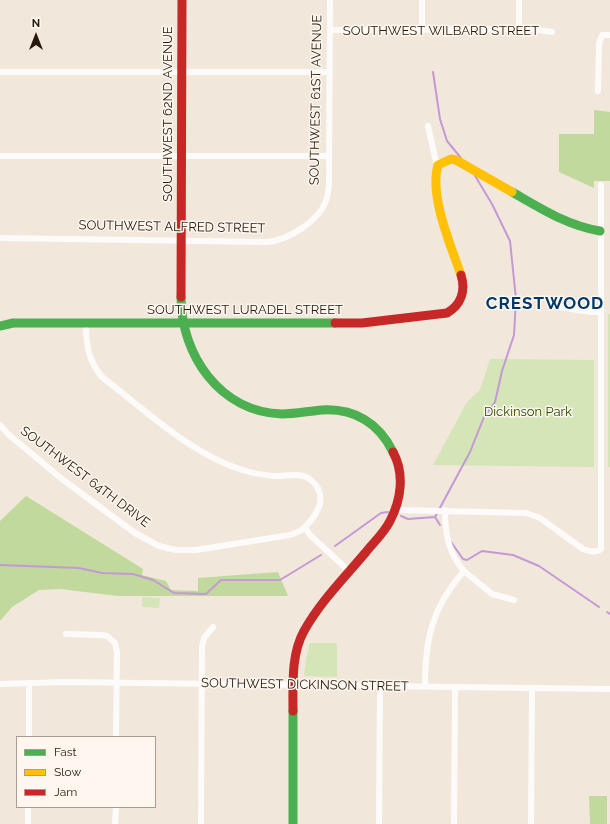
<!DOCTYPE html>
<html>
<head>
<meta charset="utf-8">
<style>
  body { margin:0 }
  #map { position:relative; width:610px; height:824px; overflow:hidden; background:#f1e7db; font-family:Raleway,sans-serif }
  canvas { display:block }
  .legend { position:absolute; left:16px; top:736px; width:140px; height:72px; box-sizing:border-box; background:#fdf7f0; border:1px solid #a69e95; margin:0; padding:5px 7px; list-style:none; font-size:12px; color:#24190c }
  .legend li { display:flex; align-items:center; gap:8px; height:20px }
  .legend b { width:20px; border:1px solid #a69e95 }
  .north { position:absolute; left:16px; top:16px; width:40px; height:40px; -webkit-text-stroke:3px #fdf7f0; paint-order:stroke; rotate:0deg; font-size:11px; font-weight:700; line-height:16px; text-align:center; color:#24190c }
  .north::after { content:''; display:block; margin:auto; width:14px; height:18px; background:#24190c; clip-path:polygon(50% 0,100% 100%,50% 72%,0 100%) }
</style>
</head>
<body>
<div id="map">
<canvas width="610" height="824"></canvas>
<ul class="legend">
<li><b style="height:5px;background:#4caf50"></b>Fast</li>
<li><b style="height:5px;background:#ffc107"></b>Slow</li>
<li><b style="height:5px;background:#c62828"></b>Jam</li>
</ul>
<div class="north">N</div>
</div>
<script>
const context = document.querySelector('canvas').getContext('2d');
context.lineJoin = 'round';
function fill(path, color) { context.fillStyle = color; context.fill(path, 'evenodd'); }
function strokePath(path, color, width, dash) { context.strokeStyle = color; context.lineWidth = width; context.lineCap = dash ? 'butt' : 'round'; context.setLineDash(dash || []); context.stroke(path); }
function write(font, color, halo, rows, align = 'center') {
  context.font = font + ' Raleway,sans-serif'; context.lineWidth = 3; context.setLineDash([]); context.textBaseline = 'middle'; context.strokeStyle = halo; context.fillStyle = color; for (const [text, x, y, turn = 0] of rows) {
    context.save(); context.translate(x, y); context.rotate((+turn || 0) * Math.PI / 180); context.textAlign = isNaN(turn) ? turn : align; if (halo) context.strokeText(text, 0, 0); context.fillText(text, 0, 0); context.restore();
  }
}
const green = new Path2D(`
  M 608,314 L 610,314 L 610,467 L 608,467 Z
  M 490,359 L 594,360 L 594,467 L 433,465 L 467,402 L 479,391 L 482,384 Z
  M 142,597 L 160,598 L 159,608 L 142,607 Z
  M 310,643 L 337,643 L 337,677 L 304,676 L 306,659 Z`);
const forest = new Path2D(`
  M 594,110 L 610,112 L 610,181 L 594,181 L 594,188 L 559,172 L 559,134 L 594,134 Z
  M 26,496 L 143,569 L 142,575 L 166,581 L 171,590 L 198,591 L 198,578 L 278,572 L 288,596 L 118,596 L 60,589 L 39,590 L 12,607 L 0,621 L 0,521 Z
  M 589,796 L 607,796 L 607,824 L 590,824 Z`);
const stream = new Path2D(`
  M 433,72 L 440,119 L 447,141 L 461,158
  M 401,516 L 408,519 L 435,517
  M 435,517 L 470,452 L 484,417 L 495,402 L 502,371 L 514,335 L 516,299 L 510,241 L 492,204 L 474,174
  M 435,517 L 440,525
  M 451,542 L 463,559 L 467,560 L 482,551 L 513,555 L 539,566 L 599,607
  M 335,546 L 381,513 L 388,512
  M 0,565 L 79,568 L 102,573 L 133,574 L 153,580 L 174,593 L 206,594 L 221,580 L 280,580 L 321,555
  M 607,612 L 610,614`);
const street = new Path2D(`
  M 330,30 L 531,29 L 552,32
  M 422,31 L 422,0
  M 519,31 L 519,0
  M 0,72 L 330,72
  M 598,91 L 599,44 L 602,35 L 610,35
  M 428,126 L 435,158 L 438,165
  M 0,156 L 329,156
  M 0,238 L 267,242 C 288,240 318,222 326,201 C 328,196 328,190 329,186 L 330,0
  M 551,306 C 568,307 583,313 600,312
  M 86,323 C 86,345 88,360 102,377 C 145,410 194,457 246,471 C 255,474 264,475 273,476 C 285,477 301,471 311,480 C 329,496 318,514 305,527
  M 0,425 L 9,435 L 62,479 L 135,533 L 159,546 L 176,550 L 196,550 L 290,535 L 300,531 L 305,527 L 310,535 L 350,572
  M 397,510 L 526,513 L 540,518 L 583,549 C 588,551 596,554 601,549 L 601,185
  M 464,571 L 492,594 L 514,600
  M 66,634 L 101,635 L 107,636 L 115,643 L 117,652 L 116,737
  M 0,684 L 65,682 L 610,689
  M 425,687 C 425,639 432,607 464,571 C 448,552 445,534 445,510
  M 29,737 L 29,684
  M 28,824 L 28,807
  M 115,824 L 116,807
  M 201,824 L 202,646 L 204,638 L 213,627
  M 379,824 L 380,686
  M 454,824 L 455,687
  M 531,824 L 532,688`);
const fast = new Path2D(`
  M 512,192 C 540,208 568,226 600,231
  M 181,297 C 181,355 220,412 282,414 C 295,414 309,411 322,410 C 354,408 379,423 393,452
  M 0,326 L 13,323 L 335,323
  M 293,711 L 293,824`);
const slow = new Path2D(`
  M 461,275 C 451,246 429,196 438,165 L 451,159 L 456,160 L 512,192`);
const jam = new Path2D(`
  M 181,297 L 182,0
  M 335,323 L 362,323 L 447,313 C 461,305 466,291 461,275
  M 293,711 C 293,685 291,654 304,631 C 320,602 345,577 366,552 C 374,542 384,533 390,521 C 401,500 405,474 393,452`);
const streetNames = [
  ["SOUTHWEST WILBARD STREET",441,31],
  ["SOUTHWEST 61ST AVENUE",316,100,-89],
  ["SOUTHWEST 62ND AVENUE",168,114,-90],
  ["SOUTHWEST ALFRED STREET",172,227,1],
  ["SOUTHWEST LURADEL STREET",245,310],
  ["SOUTHWEST 64TH DRIVE",85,477,37],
  ["SOUTHWEST DICKINSON STREET",305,685,1]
];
const parkNames = [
  ["Dickinson Park",528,412]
];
const districtNames = [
  ["CRESTWOOD",545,304]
];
fill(green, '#d4e5b8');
fill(forest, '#c1d99c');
strokePath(stream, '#c499d5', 2);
strokePath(street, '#fdfbfa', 6);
strokePath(fast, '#4caf50', 9);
strokePath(slow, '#ffc107', 9);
strokePath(jam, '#c62828', 9);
write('13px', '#24190c', '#fdf7f0', streetNames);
write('13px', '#2b4b00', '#fdf7f0', parkNames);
context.letterSpacing = '1px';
write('bold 17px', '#003868', '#fdf7f0', districtNames);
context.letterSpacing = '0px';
</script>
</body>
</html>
